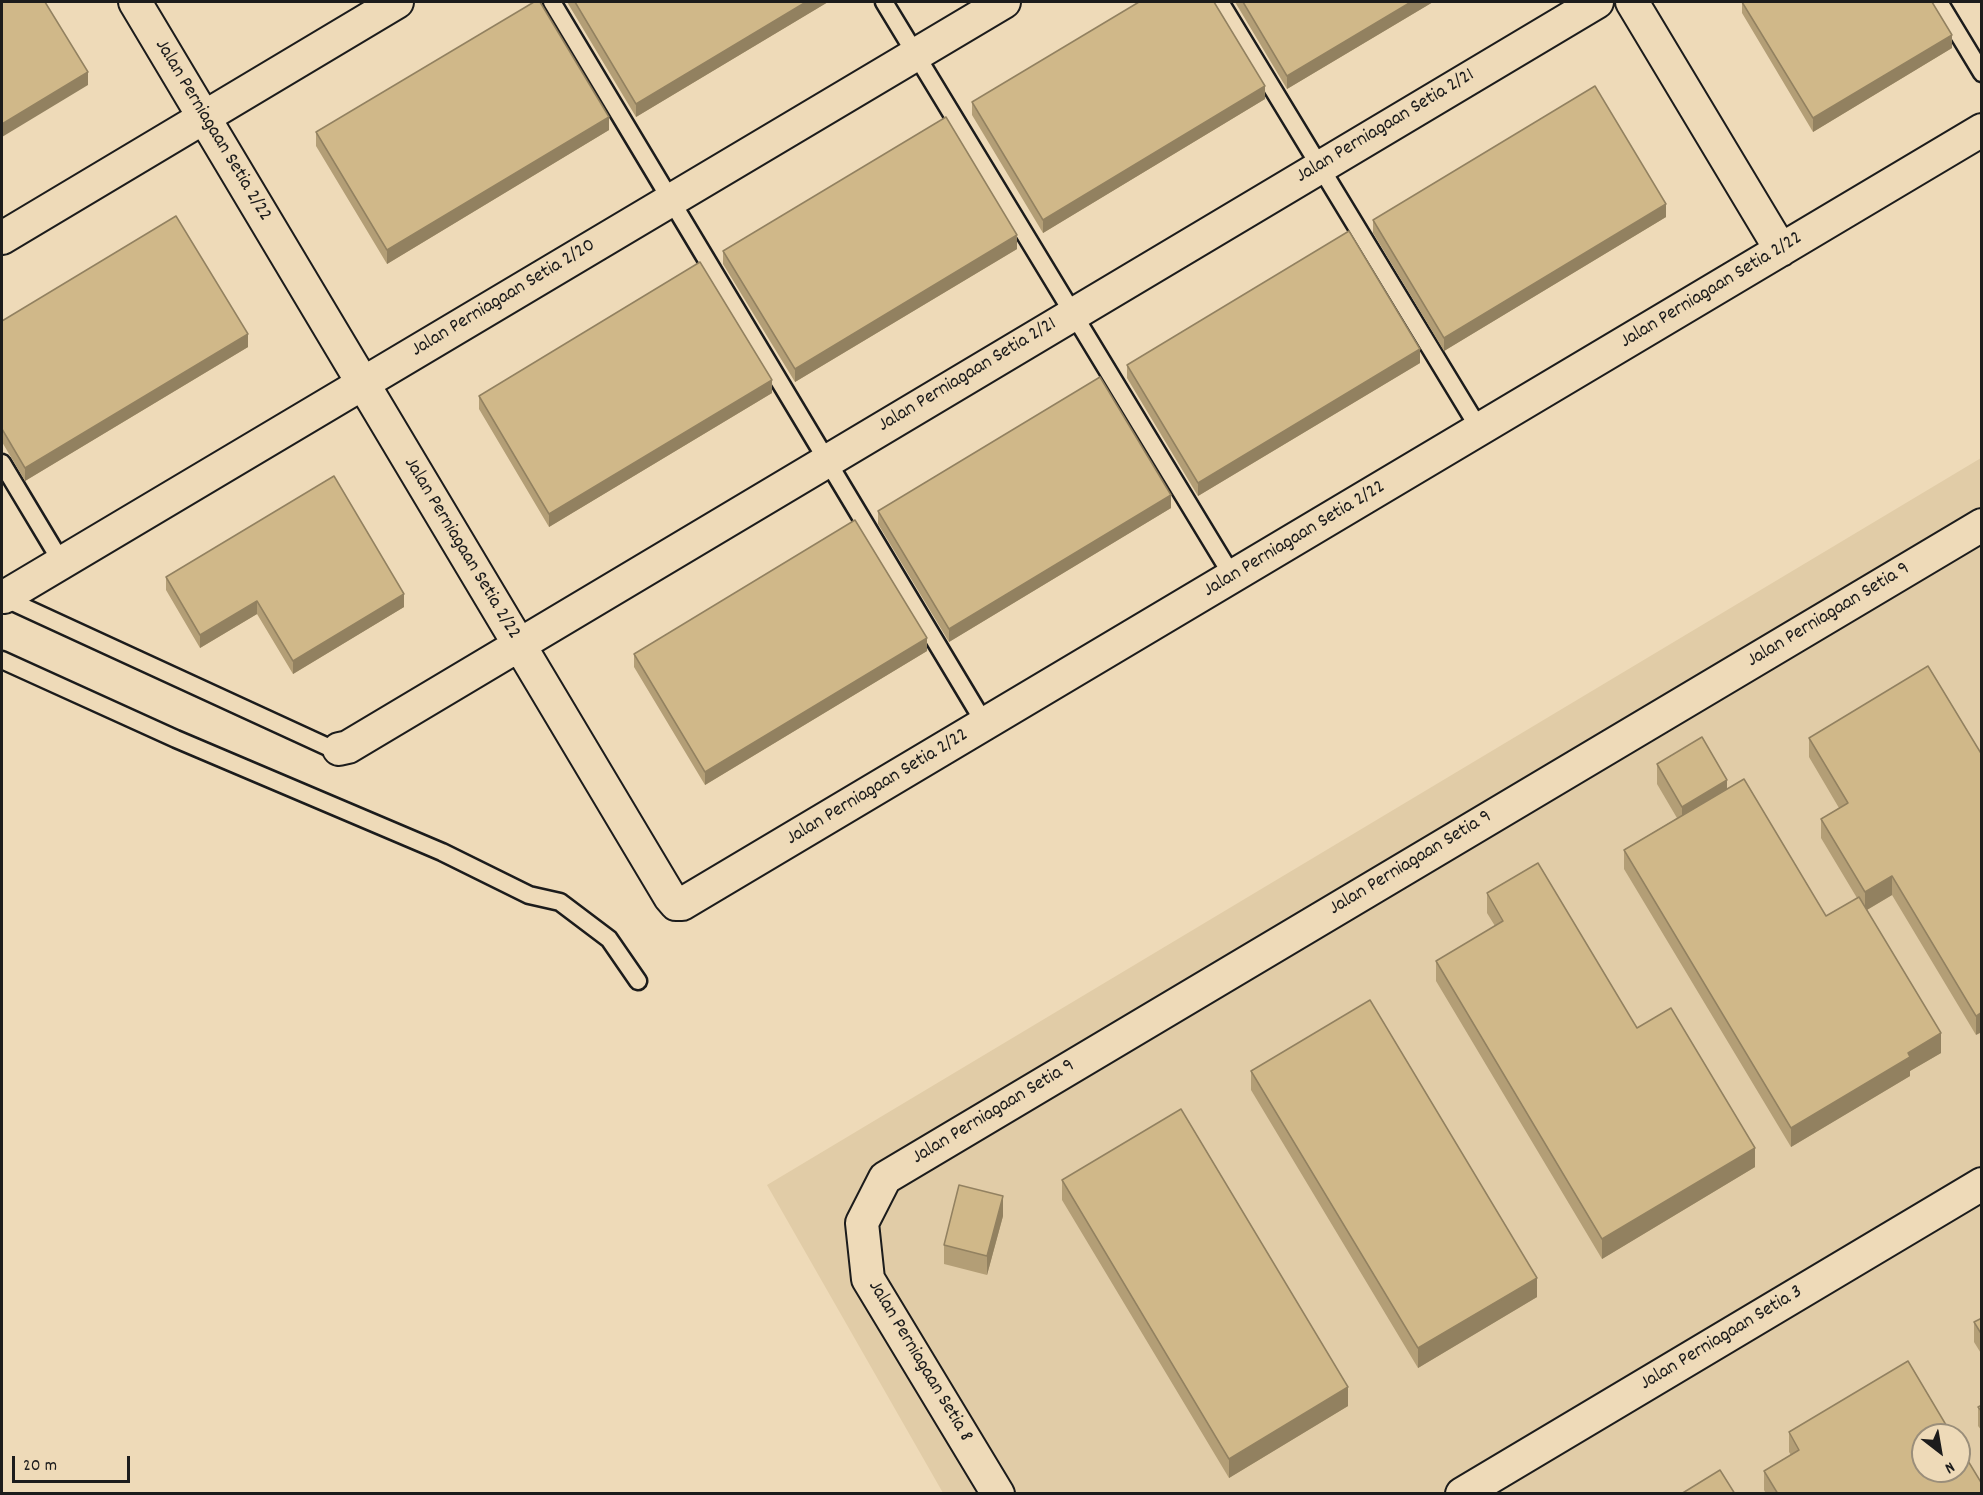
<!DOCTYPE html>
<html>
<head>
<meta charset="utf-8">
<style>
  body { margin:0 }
  #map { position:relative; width:1983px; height:1495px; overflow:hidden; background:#eedab8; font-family:Dekko,sans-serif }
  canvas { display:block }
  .frame { position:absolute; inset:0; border:3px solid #1c1c1c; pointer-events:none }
  .north { position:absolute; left:1911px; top:1423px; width:60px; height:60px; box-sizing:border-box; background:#eedab8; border:2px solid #9a8e7a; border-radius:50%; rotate:149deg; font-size:16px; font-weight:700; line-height:24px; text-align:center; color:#1c1c1c }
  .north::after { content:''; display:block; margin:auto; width:21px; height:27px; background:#1c1c1c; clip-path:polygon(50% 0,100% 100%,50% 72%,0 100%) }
  .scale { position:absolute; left:12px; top:1456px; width:118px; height:27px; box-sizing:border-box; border:3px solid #1c1c1c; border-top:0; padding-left:8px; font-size:18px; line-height:21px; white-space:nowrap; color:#1c1c1c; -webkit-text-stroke:4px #eedab8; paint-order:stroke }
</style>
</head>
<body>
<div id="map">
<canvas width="1983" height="1495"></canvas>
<div class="frame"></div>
<div class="north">N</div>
<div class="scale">20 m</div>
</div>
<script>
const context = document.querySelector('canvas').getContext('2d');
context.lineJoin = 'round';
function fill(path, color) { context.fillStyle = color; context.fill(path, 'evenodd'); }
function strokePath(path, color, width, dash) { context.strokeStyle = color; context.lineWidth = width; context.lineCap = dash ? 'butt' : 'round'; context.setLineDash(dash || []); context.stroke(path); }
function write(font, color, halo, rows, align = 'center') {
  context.font = font + ' Dekko,sans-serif'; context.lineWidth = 5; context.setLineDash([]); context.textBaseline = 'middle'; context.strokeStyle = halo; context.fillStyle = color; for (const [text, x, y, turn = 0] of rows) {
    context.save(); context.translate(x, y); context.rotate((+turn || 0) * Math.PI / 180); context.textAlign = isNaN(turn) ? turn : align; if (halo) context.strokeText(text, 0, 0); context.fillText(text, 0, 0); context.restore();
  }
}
const built = new Path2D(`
  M 1981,458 L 1981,1493 L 943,1493 L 767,1185 ZM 1923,1435 L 1959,1435 L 1959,1471 L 1923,1471 Z`);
const service = new Path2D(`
  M 552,2 L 985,724
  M 884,2 L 1233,577
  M 1220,2 L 1480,430
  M 1939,2 L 1982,73
  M 2,463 L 62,563
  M 2,597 L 330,748 L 339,749
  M 2,660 L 176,739 L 442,852 L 529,895 L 560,902 L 609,939 L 638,981`);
const minor = new Path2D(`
  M 135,2 L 670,897 L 676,904 L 682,904 L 1982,130
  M 1632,2 L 1781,250
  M 2,238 L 397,2
  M 4,597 L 1004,2
  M 339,749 L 348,747 L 1597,2
  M 998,1494 L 868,1279 L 862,1223 L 885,1178 L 1982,525
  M 1462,1494 L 1982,1184`);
const wall = new Path2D(`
  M 567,2 L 828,2 L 636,117 Z
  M 1235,2 L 1433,2 L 1287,89 Z
  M 1742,2 L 1932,2 L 1952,48 L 1813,132 L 1742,13 Z
  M 1265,99 L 1043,233 L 972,115 L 972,102 Z
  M 609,130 L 387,264 L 316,146 L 316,132 Z
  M 1666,217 L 1444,351 L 1373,233 L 1373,220 Z
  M 1017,249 L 795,382 L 723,264 L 723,251 Z
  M 2,321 L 248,347 L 25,481 L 2,442 Z
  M 1420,363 L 1198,496 L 1127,378 L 1127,365 Z
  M 772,393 L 549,527 L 479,409 L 479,396 Z
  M 1171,508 L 949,642 L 878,524 L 878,511 Z
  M 166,577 L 404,607 L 293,674 L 257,614 L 200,648 L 166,590 Z
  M 927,651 L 705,785 L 634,667 L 634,654 Z
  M 1809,738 L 1982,755 L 1976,1035 L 1892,895 L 1867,910 L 1941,1053 L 1910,1071 L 1910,1076 L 1791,1147 L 1624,869 L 1624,850 L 1677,818 L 1657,784 L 1657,764 L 1727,788 L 1826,916 L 1857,898 L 1821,838 L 1821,819 L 1839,808 L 1809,757 Z
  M 1487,893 L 1637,1028 L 1755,1167 L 1602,1259 L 1436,981 L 1436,961 L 1495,926 L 1487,913 Z
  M 1251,1071 L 1537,1297 L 1418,1368 L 1251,1090 Z
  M 1062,1180 L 1348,1406 L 1229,1478 L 1062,1200 Z
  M 1003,1216 L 987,1275 L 944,1264 L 944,1245 Z
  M 1982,1318 L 1982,1355 L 1974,1342 L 1974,1322 Z
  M 1982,1405 L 1982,1431 L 1978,1426 L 1978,1407 Z
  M 1789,1432 L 1982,1494 L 1766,1494 L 1764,1490 L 1764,1471 L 1791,1455 L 1789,1452 Z`);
const shadedWall = new Path2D(`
  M 806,2 L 828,2 L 636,117 L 636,104 Z
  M 1411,2 L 1433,2 L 1287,89 L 1287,76 Z
  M 1952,35 L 1952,48 L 1813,132 L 1813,118 Z
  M 88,72 L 88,85 L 2,137 L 2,124 Z
  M 1265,86 L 1265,99 L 1043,233 L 1043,220 Z
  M 609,117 L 609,130 L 387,264 L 387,250 Z
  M 1666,204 L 1666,217 L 1444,351 L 1444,338 Z
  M 1017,235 L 1017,249 L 795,382 L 795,369 Z
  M 248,334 L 248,347 L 25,481 L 25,468 Z
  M 1420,349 L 1420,363 L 1198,496 L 1198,483 Z
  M 772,380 L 772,393 L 549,527 L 549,514 Z
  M 1171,495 L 1171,508 L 949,642 L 949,629 Z
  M 404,594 L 404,607 L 293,674 L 293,661 Z
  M 257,601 L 257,614 L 200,648 L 200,635 Z
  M 927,638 L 927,651 L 705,785 L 705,772 Z
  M 1727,780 L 1727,799 L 1682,827 L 1682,807 Z
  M 1892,876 L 1892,895 L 1865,911 L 1865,892 Z
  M 1982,1012 L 1982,1032 L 1976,1035 L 1976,1016 Z
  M 1941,1033 L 1941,1053 L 1910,1071 L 1910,1076 L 1791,1147 L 1791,1128 L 1908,1053 Z
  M 1755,1148 L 1755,1167 L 1602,1259 L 1602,1239 Z
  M 1003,1196 L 1003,1216 L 987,1275 L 987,1256 Z
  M 1537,1278 L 1537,1297 L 1418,1368 L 1418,1348 Z
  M 1348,1387 L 1348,1406 L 1229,1478 L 1229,1459 Z`);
const building = new Path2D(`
  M 2,2 L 45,2 L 88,72 L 2,124 Z
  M 534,2 L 540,2 L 609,117 L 387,250 L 316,132 Z
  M 575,2 L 806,2 L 636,104 Z
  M 1139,2 L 1214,2 L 1265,86 L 1043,220 L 972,102 Z
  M 1243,2 L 1411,2 L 1287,76 Z
  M 1742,2 L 1932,2 L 1952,35 L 1813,118 Z
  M 1595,86 L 1666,204 L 1444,338 L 1373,220 Z
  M 946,117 L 1017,235 L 795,369 L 723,251 Z
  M 176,216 L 248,334 L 25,468 L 2,429 L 2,321 Z
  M 1349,231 L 1420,349 L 1198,483 L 1127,365 Z
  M 700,262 L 772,380 L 549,514 L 479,396 Z
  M 1100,377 L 1171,495 L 949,629 L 878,511 Z
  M 334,476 L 404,594 L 293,661 L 257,601 L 200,635 L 166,577 Z
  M 855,520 L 927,638 L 705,772 L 634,654 Z
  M 1928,666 L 1982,755 L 1982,1012 L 1976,1016 L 1892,876 L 1865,892 L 1821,819 L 1848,803 L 1809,738 Z
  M 1702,737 L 1727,780 L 1682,807 L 1657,764 Z
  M 1744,779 L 1826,916 L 1859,897 L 1941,1033 L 1908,1053 L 1910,1057 L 1791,1128 L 1624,850 Z
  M 1538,863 L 1637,1028 L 1671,1008 L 1755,1148 L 1602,1239 L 1436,961 L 1503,921 L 1487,893 Z
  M 1370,1000 L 1537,1278 L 1418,1348 L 1251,1071 Z
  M 1181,1109 L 1348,1387 L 1229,1459 L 1062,1180 Z
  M 959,1185 L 1003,1196 L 987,1256 L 944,1245 Z
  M 1982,1318 L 1982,1335 L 1974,1322 Z
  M 1908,1361 L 1952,1435 L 1923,1435 L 1923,1471 L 1959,1471 L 1959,1446 L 1982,1484 L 1982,1494 L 1778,1494 L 1764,1471 L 1799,1450 L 1789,1432 Z
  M 1982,1405 L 1982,1412 L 1978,1407 Z
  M 1720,1470 L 1735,1494 L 1681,1494 Z`);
const streetNames = [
  ["Jalan Perniagaan Setia 2/21",1386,127,-31],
  ["Jalan Perniagaan Setia 2/22",212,131,59],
  ["Jalan Perniagaan Setia 2/22",1712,291,-31],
  ["Jalan Perniagaan Setia 2/20",504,299,-31],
  ["Jalan Perniagaan Setia 2/21",968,376,-31],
  ["Jalan Perniagaan Setia 2/22",1295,540,-31],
  ["Jalan Perniagaan Setia 2/22",461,549,59],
  ["Jalan Perniagaan Setia 9",1829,616,-31],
  ["Jalan Perniagaan Setia 2/22",878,788,-31],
  ["Jalan Perniagaan Setia 9",1411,864,-31],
  ["Jalan Perniagaan Setia 9",994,1113,-31],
  ["Jalan Perniagaan Setia 3",1722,1339,-31],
  ["Jalan Perniagaan Setia 8",919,1362,59]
];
fill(built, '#e1cca7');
strokePath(service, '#1c1c1c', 21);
strokePath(minor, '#1c1c1c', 36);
strokePath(service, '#eedab8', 16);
strokePath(minor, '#eedab8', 32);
fill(wall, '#b39e76');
fill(shadedWall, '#928160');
fill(building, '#d0b889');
strokePath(building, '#928160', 1.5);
write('20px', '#1c1c1c', '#eedab8', streetNames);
</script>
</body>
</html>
